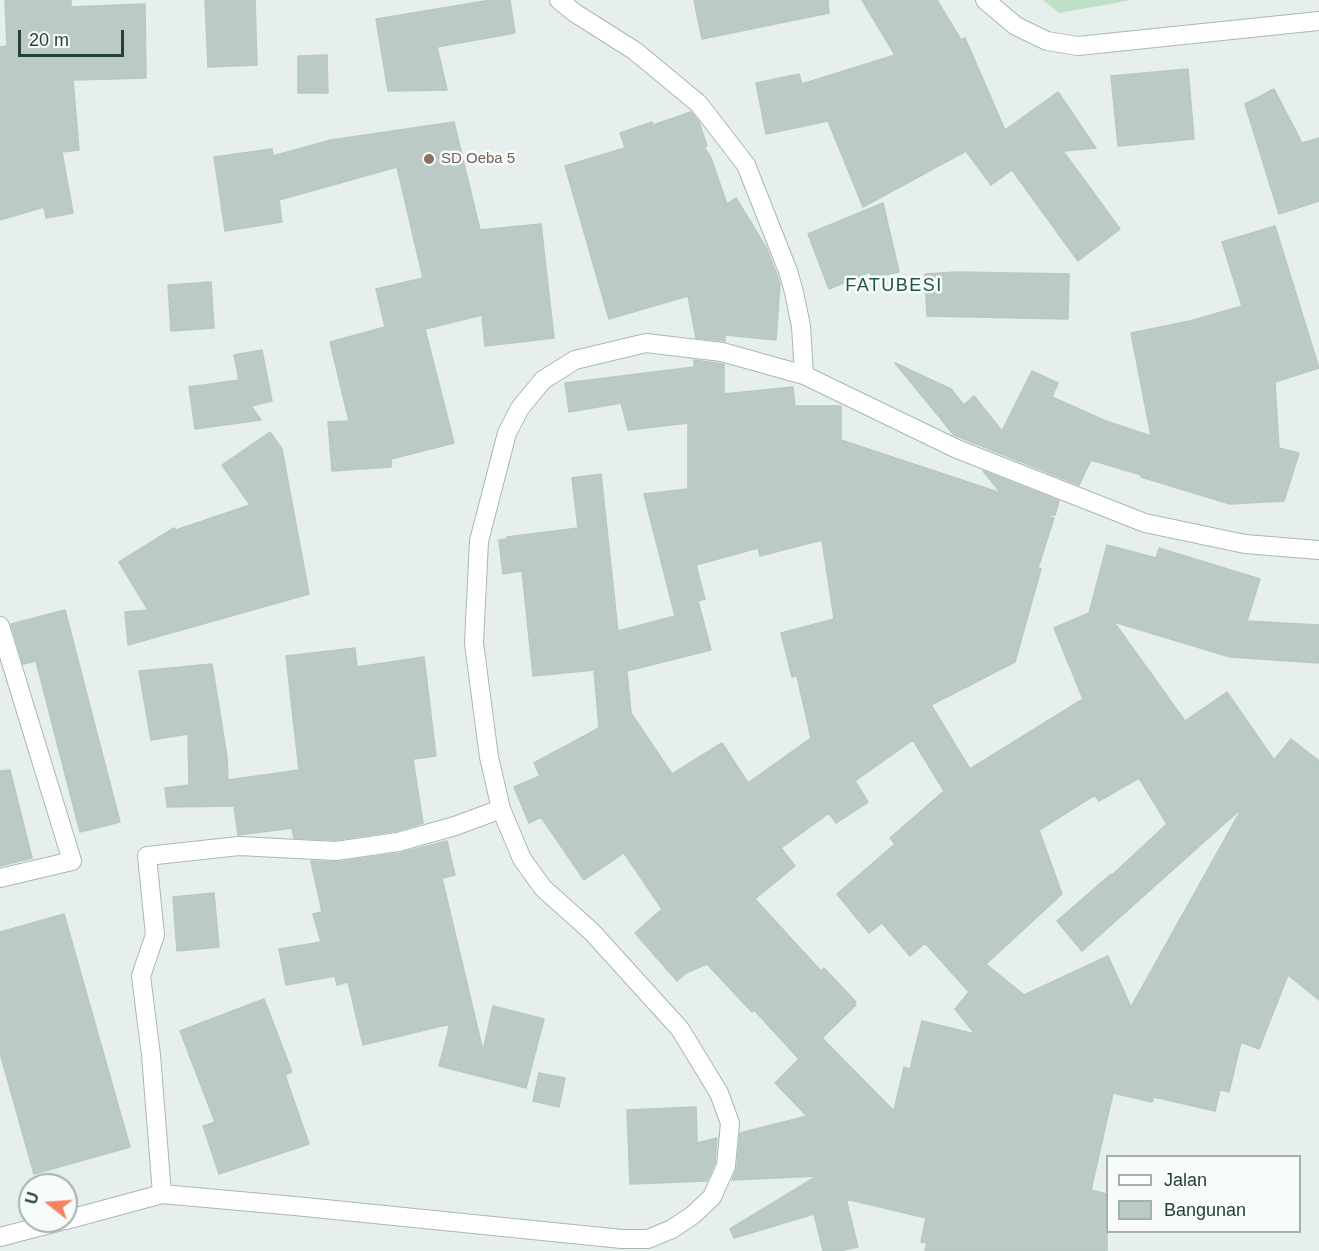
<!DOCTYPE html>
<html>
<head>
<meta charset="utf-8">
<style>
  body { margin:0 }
  #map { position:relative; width:1319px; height:1251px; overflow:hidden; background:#e6efeb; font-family:Helvetica,sans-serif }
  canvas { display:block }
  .legend { position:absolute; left:1106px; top:1155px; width:195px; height:78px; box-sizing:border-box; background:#f7fbf9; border:2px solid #a3b1ad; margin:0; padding:8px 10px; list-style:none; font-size:18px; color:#24423a }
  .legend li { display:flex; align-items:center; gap:12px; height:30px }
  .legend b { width:30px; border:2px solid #a3b1ad }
  .north { position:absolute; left:18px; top:1173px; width:60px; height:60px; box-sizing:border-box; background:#f7fbf9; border:2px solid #a3b1ad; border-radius:50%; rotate:287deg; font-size:16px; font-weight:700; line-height:24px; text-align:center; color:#24423a }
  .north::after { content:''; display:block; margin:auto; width:21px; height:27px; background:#f4845f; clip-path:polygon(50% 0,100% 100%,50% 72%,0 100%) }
  .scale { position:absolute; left:18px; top:30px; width:106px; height:27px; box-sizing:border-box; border:3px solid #24423a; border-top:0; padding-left:8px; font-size:18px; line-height:21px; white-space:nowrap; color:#24423a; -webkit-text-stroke:4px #f7fbf9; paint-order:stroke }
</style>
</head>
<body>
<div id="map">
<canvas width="1319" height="1251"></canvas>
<ul class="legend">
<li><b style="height:8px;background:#fff"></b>Jalan</li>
<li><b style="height:16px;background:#bbcac4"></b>Bangunan</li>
</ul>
<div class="north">U</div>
<div class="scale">20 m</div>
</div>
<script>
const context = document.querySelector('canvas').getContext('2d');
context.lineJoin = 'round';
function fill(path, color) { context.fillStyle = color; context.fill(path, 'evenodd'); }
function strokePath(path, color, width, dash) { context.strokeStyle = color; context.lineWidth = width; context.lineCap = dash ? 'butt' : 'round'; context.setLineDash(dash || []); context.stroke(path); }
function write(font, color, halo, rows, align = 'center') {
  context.font = font + ' Helvetica,sans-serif'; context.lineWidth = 5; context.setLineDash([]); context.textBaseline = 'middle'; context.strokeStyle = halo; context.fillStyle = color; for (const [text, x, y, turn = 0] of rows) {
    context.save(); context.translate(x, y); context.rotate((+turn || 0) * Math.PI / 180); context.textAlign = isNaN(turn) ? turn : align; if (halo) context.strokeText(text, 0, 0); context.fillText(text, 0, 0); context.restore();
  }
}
const green = new Path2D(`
  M 1043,0 L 1132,0 L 1059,13 Z`);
const building = new Path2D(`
  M 5,0 L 71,0 L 71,7 L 145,4 L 146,78 L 73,80 L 79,150 L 62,152 L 73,213 L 46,218 L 44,207 L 0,220 L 0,47 L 7,46 Z
  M 205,0 L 255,0 L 257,65 L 208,67 Z
  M 491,0 L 510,0 L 515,33 L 437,47 L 447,90 L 388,91 L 376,19 Z
  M 694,0 L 828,0 L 829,13 L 702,39 Z
  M 862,0 L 937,0 L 961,40 L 965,38 L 1005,130 L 1058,92 L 1096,148 L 1063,151 L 1120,229 L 1078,261 L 1012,170 L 991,185 L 966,151 L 863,207 L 828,121 L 766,134 L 756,83 L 799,74 L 802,84 L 895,55 Z
  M 327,55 L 328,93 L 298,93 L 298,56 Z
  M 1188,69 L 1194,139 L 1118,146 L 1111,76 Z
  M 1274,89 L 1302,143 L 1319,138 L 1319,201 L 1279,214 L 1245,104 Z
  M 691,112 L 699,122 L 707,146 L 704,147 L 711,158 L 727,204 L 736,198 L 767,249 L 777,275 L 780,284 L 776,340 L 725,335 L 725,341 L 696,338 L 688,296 L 609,319 L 565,166 L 625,148 L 620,133 L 652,122 L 653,125 Z
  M 454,122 L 480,230 L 541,224 L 554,338 L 485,346 L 482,315 L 425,329 L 454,443 L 391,459 L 391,467 L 332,471 L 328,422 L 349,421 L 330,342 L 385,327 L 376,289 L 423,278 L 397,167 L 279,200 L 282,222 L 225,231 L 214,157 L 272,149 L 273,156 L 331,140 Z
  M 883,203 L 899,272 L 871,278 L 870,272 L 829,289 L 808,234 Z
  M 1275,226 L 1319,368 L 1275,382 L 1279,448 L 1299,453 L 1284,501 L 1230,504 L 1141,477 L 1141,475 L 1091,460 L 1079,485 L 954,435 L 895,363 L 951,389 L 964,405 L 974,396 L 1002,431 L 1032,371 L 1058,383 L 1052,397 L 1106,421 L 1151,436 L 1131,333 L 1190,321 L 1242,306 L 1222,242 Z
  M 957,272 L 1069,274 L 1068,319 L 927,316 L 925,274 Z
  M 211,282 L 214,328 L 171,331 L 168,285 Z
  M 262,350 L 272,401 L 251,406 L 261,420 L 195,429 L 189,387 L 239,380 L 234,355 Z
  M 694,360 L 724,364 L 724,394 L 793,387 L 795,406 L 841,406 L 841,440 L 1001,493 L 983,471 L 1059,501 L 1055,515 L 1044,515 L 1054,518 L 1038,568 L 1041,569 L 1015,662 L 931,705 L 970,769 L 1083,699 L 1054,628 L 1089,613 L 1107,545 L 1156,558 L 1159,548 L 1260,579 L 1247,621 L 1319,625 L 1319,663 L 1230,657 L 1114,622 L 1185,721 L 1227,692 L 1274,760 L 1291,739 L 1319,761 L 1319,1000 L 1288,975 L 1259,1049 L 1241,1042 L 1229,1092 L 1220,1090 L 1215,1111 L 1154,1097 L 1152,1102 L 1113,1093 L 1091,1190 L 1107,1194 L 1107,1251 L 925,1251 L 927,1243 L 921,1242 L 926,1218 L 846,1199 L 858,1247 L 840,1251 L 823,1251 L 814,1214 L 734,1238 L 730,1229 L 817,1176 L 732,1180 L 737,1167 L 740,1133 L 807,1116 L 775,1083 L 799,1059 L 754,1010 L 752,1012 L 707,964 L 686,973 L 677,981 L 635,933 L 662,909 L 624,853 L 584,880 L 541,817 L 529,823 L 514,787 L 540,776 L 534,763 L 599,728 L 594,670 L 533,676 L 522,571 L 503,574 L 499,540 L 507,539 L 507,537 L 578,528 L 572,478 L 601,474 L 618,631 L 675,616 L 644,494 L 688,489 L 688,423 L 628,430 L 621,403 L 569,412 L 565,383 L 694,367 ZM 822,540 L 834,619 L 781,633 L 792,677 L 797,676 L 811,738 L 748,783 L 722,743 L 672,774 L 631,713 L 627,671 L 711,650 L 698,601 L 705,599 L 696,565 L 758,548 L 760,556 ZM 913,740 L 944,791 L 890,838 L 895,844 L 837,894 L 869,933 L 882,923 L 910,956 L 925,943 L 969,992 L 955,1009 L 975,1034 L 922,1021 L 910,1069 L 904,1067 L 894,1111 L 822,1038 L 856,1005 L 853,1005 L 856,1002 L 824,968 L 821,971 L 755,899 L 795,866 L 781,848 L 829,813 L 836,823 L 868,802 L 855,781 ZM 1139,778 L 1167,824 L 1112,875 L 1111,874 L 1057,921 L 1082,951 L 1242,808 L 1131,1007 L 1108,956 L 1024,995 L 986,964 L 1062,894 L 1039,830 L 1095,795 L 1099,801 Z
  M 270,432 L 282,449 L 309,594 L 128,645 L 125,612 L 148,610 L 119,562 L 174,528 L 176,530 L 250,505 L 222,465 Z
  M 65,610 L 120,822 L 80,832 L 36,661 L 23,664 L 11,624 Z
  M 355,648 L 357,667 L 424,657 L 436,756 L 413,759 L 423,823 L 396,831 L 335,840 L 294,838 L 292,828 L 238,835 L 234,806 L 167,807 L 165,788 L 189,785 L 188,734 L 151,740 L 139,671 L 212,664 L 227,756 L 228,780 L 299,770 L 286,656 Z
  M 10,770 L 32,858 L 0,866 L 0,771 Z
  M 447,841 L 455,875 L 442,878 L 483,1051 L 493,1006 L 544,1019 L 526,1088 L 439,1066 L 450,1024 L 363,1045 L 348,982 L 337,985 L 335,976 L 286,985 L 279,949 L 321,942 L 313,914 L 322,912 L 311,861 L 338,862 L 400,853 Z
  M 214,893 L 219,947 L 177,951 L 173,897 Z
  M 64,914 L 130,1147 L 34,1174 L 0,1053 L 0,932 Z
  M 264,999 L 292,1072 L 285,1075 L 309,1144 L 219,1174 L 203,1126 L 215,1122 L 180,1031 Z
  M 539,1073 L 565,1078 L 559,1107 L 533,1101 Z
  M 696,1107 L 697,1143 L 717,1138 L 715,1163 L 707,1181 L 630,1184 L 627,1110 Z`);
const street = new Path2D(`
  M 559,0 L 575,13 L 635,51 L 699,104 L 746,165 L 788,271 L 794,292 L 801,326 L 804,375
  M 985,0 L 1016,26 L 1047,41 L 1078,46 L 1319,21
  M 0,626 L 72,861 L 0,878
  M 162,1194 L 151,1055 L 141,976 L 155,935 L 147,856 L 239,846 L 336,851 L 398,842 L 455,826 L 501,809
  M 66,1220 L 162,1194 L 295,1206 L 622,1239 L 648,1239 L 672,1229 L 693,1215 L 712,1197 L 726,1166 L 730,1123 L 719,1093 L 680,1029 L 592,932 L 543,888 L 522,859 L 501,809 L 489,757 L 474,643 L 479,541 L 507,433 L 520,408 L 543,380 L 575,360 L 646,343 L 722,352 L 804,375 L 957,449 L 1145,523 L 1245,544 L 1319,550
  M 0,1237 L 61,1221`);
const markers = [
  [429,159,6,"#8d6e63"]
];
const educationNames = [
  ["SD Oeba 5",441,159]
];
const quarterNames = [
  ["FATUBESI",894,286]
];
fill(green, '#bfe0c8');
fill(building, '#bbcac4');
strokePath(building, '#b8c9c2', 1.5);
strokePath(street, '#a8b8b2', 20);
strokePath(street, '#fff', 18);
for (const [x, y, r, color] of markers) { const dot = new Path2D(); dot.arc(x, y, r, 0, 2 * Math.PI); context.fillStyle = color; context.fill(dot); strokePath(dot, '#f7fbf9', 2); }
write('15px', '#785e54', '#f7fbf9', educationNames, 'left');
context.letterSpacing = '1.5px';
write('18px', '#1f5548', '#f7fbf9', quarterNames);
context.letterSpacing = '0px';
</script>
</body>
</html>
